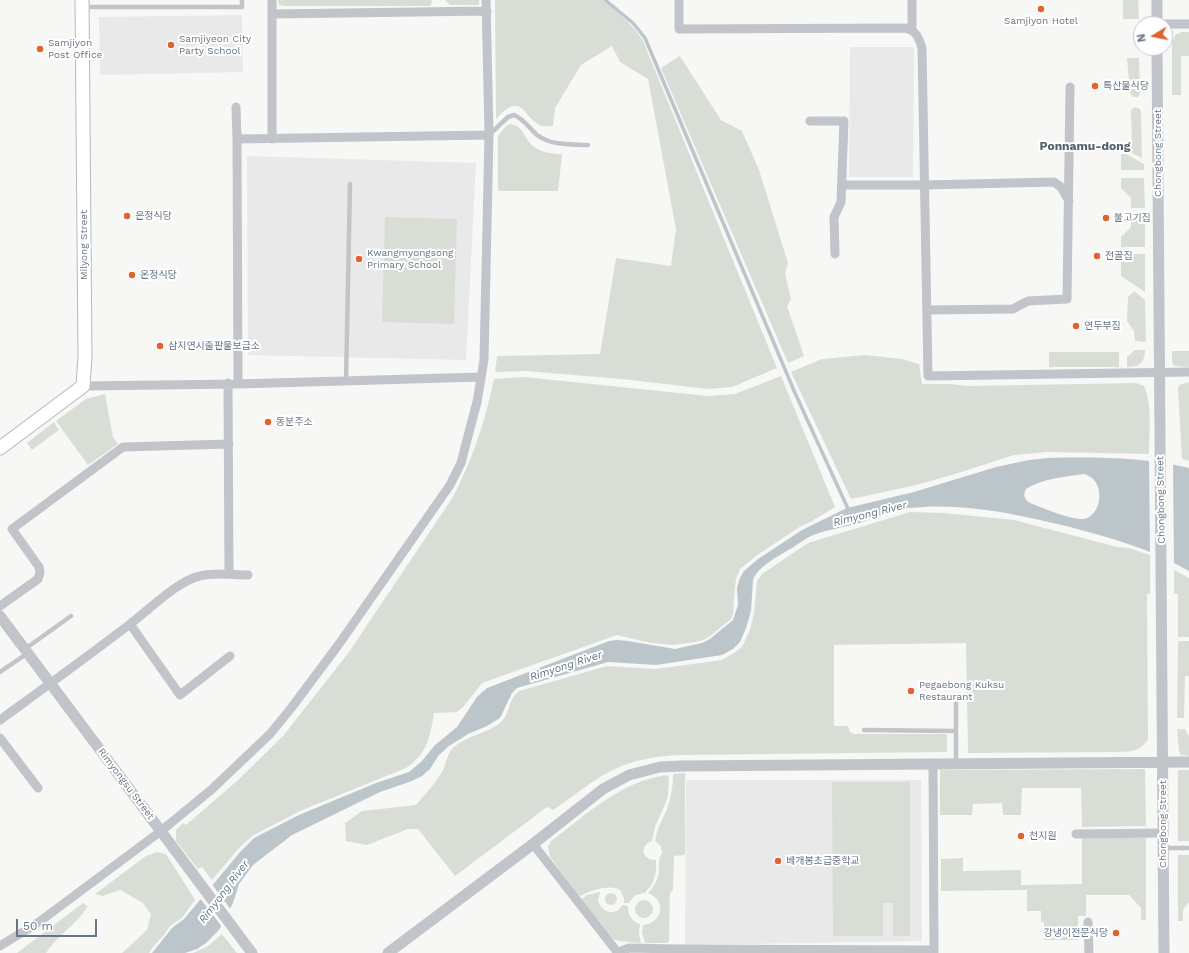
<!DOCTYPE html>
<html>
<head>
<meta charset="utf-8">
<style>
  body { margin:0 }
  #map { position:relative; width:1189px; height:953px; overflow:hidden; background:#f7f8f5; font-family:"Work Sans",sans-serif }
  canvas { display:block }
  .north { position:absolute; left:1133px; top:16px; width:40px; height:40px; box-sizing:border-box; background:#fff; border:1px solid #c2c8ce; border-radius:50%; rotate:260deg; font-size:11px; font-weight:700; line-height:16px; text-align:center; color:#677685 }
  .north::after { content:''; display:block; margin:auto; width:14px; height:18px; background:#e0632d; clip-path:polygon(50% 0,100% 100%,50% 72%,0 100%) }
  .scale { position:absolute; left:16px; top:919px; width:81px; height:18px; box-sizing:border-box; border:2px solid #677685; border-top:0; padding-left:5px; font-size:12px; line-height:14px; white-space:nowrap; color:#677685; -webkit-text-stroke:3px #fff; paint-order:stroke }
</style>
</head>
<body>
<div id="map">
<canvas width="1189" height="953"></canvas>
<div class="north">N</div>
<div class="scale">50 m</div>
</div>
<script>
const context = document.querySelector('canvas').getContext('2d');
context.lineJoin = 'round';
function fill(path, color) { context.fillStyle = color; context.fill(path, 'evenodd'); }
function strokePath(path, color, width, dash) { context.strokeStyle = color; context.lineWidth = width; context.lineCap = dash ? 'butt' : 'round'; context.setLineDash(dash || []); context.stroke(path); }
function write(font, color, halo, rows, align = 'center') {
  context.font = font + ' "Work Sans","Noto Sans KR",sans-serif'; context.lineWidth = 4; context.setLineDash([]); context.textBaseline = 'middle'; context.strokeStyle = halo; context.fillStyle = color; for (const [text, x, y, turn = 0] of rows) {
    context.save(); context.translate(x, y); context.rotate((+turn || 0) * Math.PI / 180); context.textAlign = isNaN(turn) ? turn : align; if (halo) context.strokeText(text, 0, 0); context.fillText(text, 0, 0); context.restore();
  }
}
const built = new Path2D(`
  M 242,15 L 243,72 L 100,75 L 99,17 Z
  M 850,47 L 914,47 L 913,177 L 849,177 Z
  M 247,156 L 476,163 L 466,360 L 248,355 Z
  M 686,780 L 921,780 L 922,941 L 685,945 Z`);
const green = new Path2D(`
  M 278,0 L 432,0 L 431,5 L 428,6 L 284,6 L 279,5 Z
  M 445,0 L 479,0 L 479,5 L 450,5 Z
  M 495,0 L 602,0 C 617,12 633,24 643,41 L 777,368 L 732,387 L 708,389 L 622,379 L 525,371 L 495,372 L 497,356 L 600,354 L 616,258 L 671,266 L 676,229 L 648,79 L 620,62 L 612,46 L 581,65 L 555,108 L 553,126 C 550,126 546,127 543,126 C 522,120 524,88 496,119 Z
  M 1123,0 L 1138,0 L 1139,19 L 1123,19 Z
  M 1182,32 L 1189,32 L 1189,56 L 1181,56 L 1181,95 L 1172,95 L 1172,42 L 1175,35 Z
  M 680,56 L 721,120 L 742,131 L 759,170 L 788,263 L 785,273 L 791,299 L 787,306 L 804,356 L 788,363 L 661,68 Z
  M 1127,58 L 1139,58 L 1140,93 L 1138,97 L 1133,97 L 1130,93 Z
  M 1135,107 L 1140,109 L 1141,112 L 1142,158 L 1125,150 L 1121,150 L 1121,145 L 1132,144 L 1131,112 L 1131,110 Z
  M 510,124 C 524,127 522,134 530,143 C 538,152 551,154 562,154 L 558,191 L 498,191 L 498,136 L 505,127 Z
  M 1121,154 L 1126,154 L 1144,164 L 1144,170 L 1121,170 Z
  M 1121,178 L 1144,178 L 1145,208 L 1131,208 L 1131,198 L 1121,188 Z
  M 1145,216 L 1145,247 L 1121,247 L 1121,237 L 1131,227 L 1131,217 Z
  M 385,217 L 457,219 L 454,324 L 382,322 Z
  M 1121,254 L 1145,254 L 1145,292 L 1121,276 Z
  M 1134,291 L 1145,300 L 1146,342 L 1135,341 L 1134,331 L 1127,321 L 1128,297 Z
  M 1135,350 L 1145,350 C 1145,363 1139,367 1127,367 L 1127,357 Z
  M 1172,351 L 1189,351 L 1189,367 L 1174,366 L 1172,362 Z
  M 1049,352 L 1119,352 L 1119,367 L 1049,367 Z
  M 865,355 L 902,359 L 919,364 L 922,384 L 951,384 L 967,386 L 1136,383 L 1144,386 C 1153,407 1149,432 1149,454 L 1047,452 L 1014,455 L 952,475 L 916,485 L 851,499 L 791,372 L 822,359 Z
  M 781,376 L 835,507 L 812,521 L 801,526 L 756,556 L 740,569 L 736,579 L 735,588 L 733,614 L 731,619 L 709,637 L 701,641 L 675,645 L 651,643 L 617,635 L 482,683 L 464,706 L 457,712 L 434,713 C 430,737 428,753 406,768 L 300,811 L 252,836 L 239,848 L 212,880 L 202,867 L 198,869 L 176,841 L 176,830 L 183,823 L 186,825 L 237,781 L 283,736 L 349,652 L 453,497 C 473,458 485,422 494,379 L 524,377 L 708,396 L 735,394 Z
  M 1189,382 L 1189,461 L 1182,459 L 1178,389 L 1179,385 Z
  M 105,394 L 113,437 L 118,444 L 88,465 L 56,421 L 86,399 Z
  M 54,422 L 59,430 L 32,450 L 27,443 Z
  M 910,512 L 944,513 L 1014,520 L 1117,547 L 1129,548 L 1150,555 L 1150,594 L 1147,594 L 1148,739 C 1139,752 1134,751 1118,752 L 968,753 L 966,643 L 834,645 L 834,726 L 848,726 L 850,732 L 854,734 L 947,734 L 947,752 L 679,755 C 657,756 633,760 613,770 C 592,780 573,797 553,810 L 547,807 L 455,876 L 418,829 L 408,829 L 367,845 L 346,841 L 345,823 L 362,811 L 416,805 C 424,795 434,785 441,774 C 446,766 446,756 452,749 C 465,735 492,733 503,720 C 510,711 509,698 519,691 L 607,666 L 656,669 L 722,660 L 734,653 L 742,647 L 750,630 L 754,613 L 757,581 L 762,574 L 808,543 Z
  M 1174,570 L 1189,578 L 1189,637 L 1178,637 L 1178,594 L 1174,594 Z
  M 1178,641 L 1189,641 L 1189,676 L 1185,676 L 1184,718 L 1177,718 Z
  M 1177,729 L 1185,729 L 1189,737 L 1189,756 L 1181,755 L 1179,752 Z
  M 1145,769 L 1146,826 L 1082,827 L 1081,788 L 1022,788 L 1021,815 L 1003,815 L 1002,803 L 973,804 L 972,815 L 940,815 L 940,770 Z
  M 1178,770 L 1189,770 L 1189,841 L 1178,841 Z
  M 685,773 L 685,855 L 674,856 L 673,890 L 670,893 L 669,941 L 667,943 L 645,943 L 642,932 L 643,925 C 663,923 667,901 648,893 C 654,887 658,880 659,872 C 660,863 657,862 662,853 L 661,846 L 655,841 C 657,828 662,821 667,809 C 671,798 673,786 673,774 Z
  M 667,775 L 669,777 L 668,796 L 664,807 L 655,827 L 652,841 C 639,845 642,861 656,860 L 656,872 L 652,884 L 645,893 L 635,895 L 629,903 L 624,903 L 624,898 L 620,890 C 611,884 590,890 581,896 L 578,895 L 550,857 L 548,847 L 551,841 C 587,814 621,781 667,775 Z
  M 832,782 L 910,782 L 910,936 L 893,936 L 893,903 L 883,903 L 883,936 L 833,936 Z
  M 1082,838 L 1146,838 L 1146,920 L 1141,920 L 1141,908 L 1129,895 L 1086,895 L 1086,916 L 1078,916 L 1078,940 L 1044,940 L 1044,922 L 1041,922 L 1041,911 L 1027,911 L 1027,890 L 941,891 L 941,859 L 963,858 L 963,871 L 1021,870 L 1021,885 L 1082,884 Z
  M 157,852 L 166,854 L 195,900 L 182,918 L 170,926 L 164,935 L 153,947 L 149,953 L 122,953 L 147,930 L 151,914 L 143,903 L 120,890 L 103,896 L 95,894 L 146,856 Z
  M 1178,855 L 1189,855 L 1189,902 L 1183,910 L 1183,921 L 1178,921 Z
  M 600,892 L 598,901 C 602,913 616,917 622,905 L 628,906 C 628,915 631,921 640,924 L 639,933 L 641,943 L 619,941 L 613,939 L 582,900 L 582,899 L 587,895 Z
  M605 899a6 6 0 1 1 12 0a6 6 0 1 1-12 0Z
  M635 909a9 9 0 1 1 18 0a9 9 0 1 1-18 0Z
  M 83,903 L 88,906 C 77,924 58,935 46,953 L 17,953 Z
  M 222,934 L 237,953 L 193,953 L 208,946 Z`);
const water = new Path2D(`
  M 1048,458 C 1095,457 1143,457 1189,468 L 1189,571 C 1151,549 1112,538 1070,527 C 1018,514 962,502 909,508 C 891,510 876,518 859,523 C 843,528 822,530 807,538 C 802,541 797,545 792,548 C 780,555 757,567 753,580 L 751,611 L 746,628 L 740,642 L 733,649 L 722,655 L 656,665 L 608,662 L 517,688 L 512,693 L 500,718 L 487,726 L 468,734 L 449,746 L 439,755 L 430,769 L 422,776 L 412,781 L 380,792 L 292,835 L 253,865 L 239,884 L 233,903 L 219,930 L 206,943 L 197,949 L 185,953 L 152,953 L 172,928 L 184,919 L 241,851 L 254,838 L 299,815 L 376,783 L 409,772 L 421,762 L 435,745 L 457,727 L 477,697 L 487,688 L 609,641 L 617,640 L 628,641 L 675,649 L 702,643 L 710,639 L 733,620 L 738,605 L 737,588 L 740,578 L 744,571 L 758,559 L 802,530 L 847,508 L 914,492 L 996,467 L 1029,460 ZM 1084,474 C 1107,480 1102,516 1084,519 C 1070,520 1043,508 1030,503 C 1024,499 1023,495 1026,489 C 1043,478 1065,477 1084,474 Z`);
const pier = new Path2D(`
  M 1149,460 L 1173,462 L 1174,565 L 1150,554 Z
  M 211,883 L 232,911 L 223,928 L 199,897 Z`);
const stream = new Path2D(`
  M 605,0 L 633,23 L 645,38 L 795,393 L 849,511`);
const service = new Path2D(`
  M 83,7 L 242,7 L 242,0
  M 489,135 L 508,117 L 514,115 C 524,119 529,128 537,135 C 552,146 570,144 588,145
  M 346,381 L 350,184
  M 25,649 L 71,616
  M 0,672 L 28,653
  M 864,730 L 956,731
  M 956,763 L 956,698
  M 1164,848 L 1189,848`);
const minor = new Path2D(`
  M 272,0 L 272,139
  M 679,0 L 679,29 L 905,28 C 916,30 919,38 922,48 L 928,376 L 1189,372
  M 272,14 L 487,11
  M 1165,24 L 1189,24
  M 912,29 L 912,0
  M 236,107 L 237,139 L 238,384
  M 810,121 L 844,121 L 841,202 L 834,217 L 835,254
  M 237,139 L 489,135
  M 842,185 L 925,185 L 1054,182 L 1061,187 L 1069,201
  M 927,310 L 1013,309 L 1028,301 L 1067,299 L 1070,87
  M 228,383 L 229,574
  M 83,386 L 238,384 L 481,377
  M 0,606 L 38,579 L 40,572 L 39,567 L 12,529 L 123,447 L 229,444
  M 130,624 L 180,695 L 230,656
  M 0,720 C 44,688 87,657 130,624 C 149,610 177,581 200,576 C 215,572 233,575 248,575
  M 0,738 L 38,788
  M 933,763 L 934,953
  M 1076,834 L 1163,833
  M 533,844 L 618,953
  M 1088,922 L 1089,953
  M 0,946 L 39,922 L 161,831 L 211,790 L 270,734 L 292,707 L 339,644 L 450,485 L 461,463 L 468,436 L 477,402 L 484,360 L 489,135 L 486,0
  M 617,953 L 629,948 L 677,949 L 934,950`);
const tertiary = new Path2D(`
  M 1157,0 L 1157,24
  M 1157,48 L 1164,953
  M 0,616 L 252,953
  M 388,953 L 533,844 L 603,789 L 629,775 L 660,767 L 681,766 L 1189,762`);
const secondary = new Path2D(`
  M 0,448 L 83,386 L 85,356 L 82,0`);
const markers = [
  [1041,9,4,"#e0632d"],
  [171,45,4,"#e0632d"],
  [40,49,4,"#e0632d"],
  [1095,86,4,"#e0632d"],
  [127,216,4,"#e0632d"],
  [1106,218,4,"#e0632d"],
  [1097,256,4,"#e0632d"],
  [359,259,4,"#e0632d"],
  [132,275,4,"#e0632d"],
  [1076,326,4,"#e0632d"],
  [160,346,4,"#e0632d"],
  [268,422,4,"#e0632d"],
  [911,691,4,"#e0632d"],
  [1021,836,4,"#e0632d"],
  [778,861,4,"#e0632d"],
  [1116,933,4,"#e0632d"]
];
const poiNames = [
  ["Samjiyon Hotel",1041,21,"center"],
  ["Samjiyeon City",179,39],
  ["Party School",179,51],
  ["Samjiyon",48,43],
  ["Post Office",48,55],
  ["특산물식당",1103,86],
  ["은정식당",135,216],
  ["불고기집",1114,218],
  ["Kwangmyongsong",367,253],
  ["Primary School",367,265],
  ["전골집",1105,256],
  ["온정식당",140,275],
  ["연두부집",1084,326],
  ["삼지연시출판물보급소",168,346],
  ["동분주소",276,422],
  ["Pegaebong Kuksu",919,685],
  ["Restaurant",919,697],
  ["천지원",1029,836],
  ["베개봉초급중학교",786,861],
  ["강냉이전문식당",1108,933,"right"]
];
const streetNames = [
  ["Chongbong Street",1158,153,-90],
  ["Milyong Street",84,245,-90],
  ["Chongbong Street",1161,500,-91],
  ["Rimyongsu Street",126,784,53],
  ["Chongbong Street",1163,824,-90]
];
const waterNames = [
  ["Rimyong River",870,514,-14],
  ["Rimyong River",566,666,-18],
  ["Rimyong River",224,892,-53]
];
const quarterNames = [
  ["Ponnamu-dong",1085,146]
];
fill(built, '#e8e9e8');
fill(green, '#d8ded6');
fill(water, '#bbc5ca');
fill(pier, '#f7f8f5');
strokePath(stream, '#bbc5ca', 3.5);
strokePath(secondary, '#b5babf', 15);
strokePath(service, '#c1c4c8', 4.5);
strokePath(minor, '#c1c4c8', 9);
strokePath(tertiary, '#c1c4c8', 11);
strokePath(secondary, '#fff', 13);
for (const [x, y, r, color] of markers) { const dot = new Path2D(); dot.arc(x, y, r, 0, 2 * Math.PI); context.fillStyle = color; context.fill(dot); strokePath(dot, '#fff', 1.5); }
write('10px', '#677685', '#fff', poiNames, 'left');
write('10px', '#677685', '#fff', streetNames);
write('italic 11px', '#637781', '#fff', waterNames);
write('bold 12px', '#555f6a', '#fff', quarterNames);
</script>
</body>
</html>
